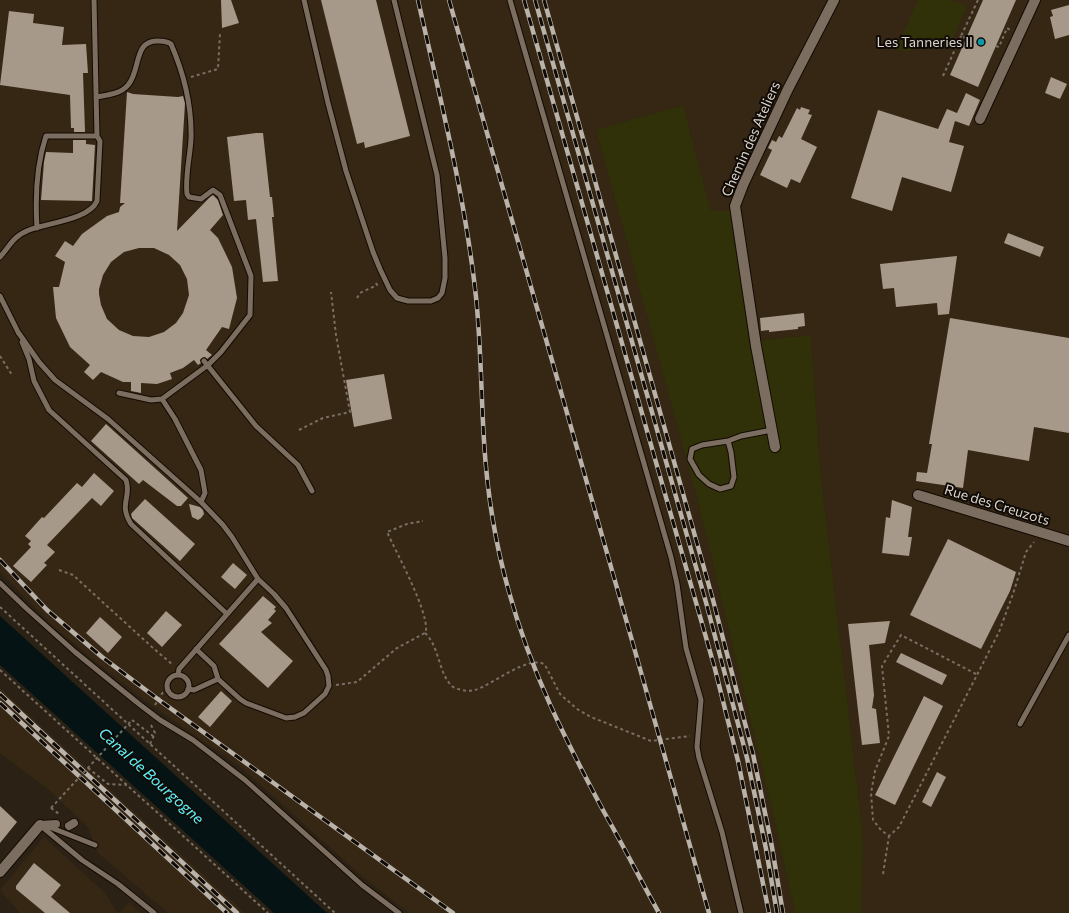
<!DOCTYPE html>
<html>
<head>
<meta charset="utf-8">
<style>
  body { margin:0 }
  canvas { display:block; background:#2b2114 }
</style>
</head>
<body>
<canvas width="1069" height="913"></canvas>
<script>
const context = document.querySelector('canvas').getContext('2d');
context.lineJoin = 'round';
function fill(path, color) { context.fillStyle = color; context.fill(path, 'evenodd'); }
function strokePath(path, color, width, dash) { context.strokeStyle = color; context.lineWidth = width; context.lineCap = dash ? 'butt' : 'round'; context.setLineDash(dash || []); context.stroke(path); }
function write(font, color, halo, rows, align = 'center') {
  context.font = font + ' Commissioner,sans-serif'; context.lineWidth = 4; context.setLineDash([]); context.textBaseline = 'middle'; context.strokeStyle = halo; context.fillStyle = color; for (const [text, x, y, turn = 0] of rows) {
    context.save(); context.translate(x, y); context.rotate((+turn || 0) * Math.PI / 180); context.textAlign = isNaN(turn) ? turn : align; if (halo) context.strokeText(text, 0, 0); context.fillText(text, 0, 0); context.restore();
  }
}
const built = new Path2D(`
  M 0,0 L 1069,0 L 1069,913 L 861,913 L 863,849 L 862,828 L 820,467 L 811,335 L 758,340 L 731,211 L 711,211 L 683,105 L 596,130 L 697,498 L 773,813 L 795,913 L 409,913 L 363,877 L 243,769 L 143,699 L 107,671 L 52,625 L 0,572 Z
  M 0,688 L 103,783 L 245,913 L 168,913 L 98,853 L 88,827 L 48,789 L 0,753 Z
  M 44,837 L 105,893 L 117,913 L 20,913 L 0,890 Z
  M 129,902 L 141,913 L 119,913 Z`);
const green = new Path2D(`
  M 918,0 L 949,0 L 967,6 L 948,49 L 938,44 L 929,43 L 917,49 L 906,52 L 896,49 Z
  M 683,105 L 711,211 L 731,211 L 751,341 L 811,335 L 820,467 L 862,828 L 863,849 L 861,913 L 795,913 L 773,813 L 697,498 L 596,130 Z`);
const water = new Path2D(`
  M 0,616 L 327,913 L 274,913 L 0,665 Z`);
const building = new Path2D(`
  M 221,0 L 231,0 L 239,23 L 222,28 Z
  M 321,0 L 376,0 L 410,136 L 365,148 L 364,142 L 357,144 Z
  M 983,0 L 1016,0 L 978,87 L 950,75 Z
  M 1069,5 L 1069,35 L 1055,39 L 1050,17 L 1053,16 L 1051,10 Z
  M 9,11 L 34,14 L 33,23 L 64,27 L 62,45 L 86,44 L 88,73 L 83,73 L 85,132 L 74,132 L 74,128 L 71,128 L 70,95 L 0,85 Z
  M 1051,77 L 1067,84 L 1060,99 L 1045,93 Z
  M 127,92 L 133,94 L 178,97 L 183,96 L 185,103 L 177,231 L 210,197 L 213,195 L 218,200 L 223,215 L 210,230 L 218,238 L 232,267 L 237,298 L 229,329 L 222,327 L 206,350 L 212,355 L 207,359 L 205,357 L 202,358 L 200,360 L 201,363 L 198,365 L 194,360 L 183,368 L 170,373 L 172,379 L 157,384 L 141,383 L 141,393 L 131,391 L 131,382 L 123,382 L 101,372 L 93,380 L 84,372 L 90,365 L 70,347 L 56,318 L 53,287 L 59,287 L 65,262 L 55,256 L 65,241 L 73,246 L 82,234 L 107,216 L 119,212 L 120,207 L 125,203 L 120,203 ZM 139,248 L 154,248 L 169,255 L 180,265 L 187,279 L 189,295 L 183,313 L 176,323 L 164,332 L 149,337 L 133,336 L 119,330 L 107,319 L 101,305 L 99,294 L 99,289 L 103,275 L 111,262 L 124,252 Z
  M 966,93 L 980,100 L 969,126 L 955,121 L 949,142 L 964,146 L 951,192 L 902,177 L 892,211 L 851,198 L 878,110 L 938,129 L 947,109 L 957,113 Z
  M 801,107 L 810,110 L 808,114 L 812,115 L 801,139 L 817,147 L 800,183 L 791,179 L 787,188 L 760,175 L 772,150 L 768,148 L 772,140 L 776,142 L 779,136 L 782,138 L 797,108 L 800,110 Z
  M 256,133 L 263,133 L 270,197 L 272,197 L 274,217 L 272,217 L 278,281 L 263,282 L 256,219 L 248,220 L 246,200 L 234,201 L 227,137 Z
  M 73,140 L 86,140 L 86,144 L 95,145 L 92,201 L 41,200 L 44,162 L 46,152 L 73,153 Z
  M 1008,233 L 1044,247 L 1040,257 L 1004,243 Z
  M 957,256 L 949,314 L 938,315 L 937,303 L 896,307 L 894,288 L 883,289 L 880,264 Z
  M 804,313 L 805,326 L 798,327 L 798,329 L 769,332 L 769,330 L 761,331 L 760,318 Z
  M 950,318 L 1069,338 L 1069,433 L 1034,427 L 1029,461 L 968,450 L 963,488 L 916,481 L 917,472 L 927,473 L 932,444 L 929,444 Z
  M 384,374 L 392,419 L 354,427 L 346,380 Z
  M 106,424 L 188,498 L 181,506 L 177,506 L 143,480 L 139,484 L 91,441 Z
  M 94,473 L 114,491 L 101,506 L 92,498 L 47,545 L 55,552 L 44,563 L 47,565 L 31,582 L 13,566 L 31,547 L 28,544 L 31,541 L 25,536 L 42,517 L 44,518 L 77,483 L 82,487 Z
  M 145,499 L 195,544 L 180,561 L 132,518 L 131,514 Z
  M 892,500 L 912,507 L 908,537 L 912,537 L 909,556 L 882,553 L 886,517 L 890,518 Z
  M 189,504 L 200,507 L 203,510 L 204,514 L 201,518 L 198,520 L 192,517 Z
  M 948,539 L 1016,572 L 1010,591 L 981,649 L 910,615 Z
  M 233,563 L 247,575 L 235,589 L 221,577 Z
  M 263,596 L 276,607 L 274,609 L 276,611 L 268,620 L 272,623 L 261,632 L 293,661 L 268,688 L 219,644 Z
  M 166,611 L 182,625 L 162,647 L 147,633 Z
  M 100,617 L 122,637 L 108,653 L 86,633 Z
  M 890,621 L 885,643 L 869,645 L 874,695 L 872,708 L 876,709 L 880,743 L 862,745 L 848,624 Z
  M 901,653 L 947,675 L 942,685 L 896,662 Z
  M 221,691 L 232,701 L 210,727 L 198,717 Z
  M 924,696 L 943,706 L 895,805 L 875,795 Z
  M 937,772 L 946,777 L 931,807 L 922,802 Z
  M 0,806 L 17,822 L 0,843 Z
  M 34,863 L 61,885 L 51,897 L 70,913 L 45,913 L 16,889 L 16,886 Z`);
const path = new Path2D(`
  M 966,38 L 961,36 L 978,0
  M 996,46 L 999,47 L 1007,28 L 1010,30
  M 943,76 L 961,36
  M 191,77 L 218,69 L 220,33
  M 357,298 L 360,293 L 377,285 L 376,283
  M 0,356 L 12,375
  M 299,430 L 323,418 L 350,412 L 336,335 L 331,292
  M 59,570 L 73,575 L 153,648 L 173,665
  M 0,607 L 335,913
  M 425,633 C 440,647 438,674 453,687 C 460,690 468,692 475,690 C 490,686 531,653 545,665 L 560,694 L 577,709 L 591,717 L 651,741 L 690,736
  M 0,670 L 268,913
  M 976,674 L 901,635 L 882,666 L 889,736 L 875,771 L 871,793 L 873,820 L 881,830 L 889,836 L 899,827 L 999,632 L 1013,594 L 1026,552 L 1034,542
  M 336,685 L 357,682 L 397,648 L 425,633 L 426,631 C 428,610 397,554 387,532 L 407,524 L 423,521
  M 155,705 L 163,692 L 169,691
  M 132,720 L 153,736
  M 150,744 L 155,733 L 151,725
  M 88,768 L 108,784 L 127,785
  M 51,808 L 59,814
  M 883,874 L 889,836`);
const service = new Path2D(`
  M 304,0 L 328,103 L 346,171 L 373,252 L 380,269 L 390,290 L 397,298 L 408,301 L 431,301 L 438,298 L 442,293 L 445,278 L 445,258 L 437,175 L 394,0
  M 510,0 L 671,557 L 677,584 L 686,648 L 701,700 L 697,747 L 699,758 L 722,832 L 741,913
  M 96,97 C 107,95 121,94 128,85 C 141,71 133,39 159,41 C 163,41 167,41 171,44 C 184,74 192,106 191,139 C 190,157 185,176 187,194 L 189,197 L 201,199 L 213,190 L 220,195 L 251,276 L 250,315 L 221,352 L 208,365 L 162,399 L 175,419 L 201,470 L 205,493 L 201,502
  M 37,228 C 35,196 36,166 46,136 L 97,136
  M 0,257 C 11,245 12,237 29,230 C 46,223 89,220 97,201 L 100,141 L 97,136 L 94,0
  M 0,296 L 19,334
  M 18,332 L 39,362 L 55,380 L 108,419 L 201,502 L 223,525 L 232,537 L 258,579 L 179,669 L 178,675
  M 22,342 L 29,359 L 34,381 L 49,410 L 126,480 C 132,498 118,503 131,524 L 227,614
  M 204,361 L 256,426 L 298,465 L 312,491
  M 119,393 L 151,400 L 162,399
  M 728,441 L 731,452 L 734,477 L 731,486 L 720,489 L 709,484 L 699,475 L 690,459 L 692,449 L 702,445 L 728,441 L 741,436 L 772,430
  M 0,583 L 26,608 L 75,652 L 139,704 L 160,720 L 193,740 L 245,780 L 362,885 L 399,913
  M 196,649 L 214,666 L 218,679 L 240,699 L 246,703 L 286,718 L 295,717 L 304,713 L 325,694 L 329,686 L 328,676 L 326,670 L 286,608 L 274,594 L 258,579
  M167 686a11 11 0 1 1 22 0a11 11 0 1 1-22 0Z
  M 188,689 L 194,690 L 218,679
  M 1020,724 L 1069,635
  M 40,825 L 82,860 L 118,884 L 154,913
  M 47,826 L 95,845`);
const pedestrian = new Path2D(`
  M 40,825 L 56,824
  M 69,826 L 74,823`);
const minor = new Path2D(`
  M 980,119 L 1035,0
  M 775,447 L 756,346 L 735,206 L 743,185 L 788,89 L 834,0
  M 918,495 L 1069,541
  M 0,872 L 40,825`);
const rail = new Path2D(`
  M 418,0 C 440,98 465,196 476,297 C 481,345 481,393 484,441 C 487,492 495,543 509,592 C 531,672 565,739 604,812 C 623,845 640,879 659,913
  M 449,0 L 633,644 L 709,913
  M 524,0 L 715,669 L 738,761 L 769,913
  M 535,0 L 707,606 L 747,758 L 766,849 L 777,913
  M 544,0 L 713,600 L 753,754 L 772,847 L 783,913
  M 0,560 L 47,610 L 102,657 L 159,700 L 453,913
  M 0,694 L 237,913
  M 0,703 L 227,913`);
const pathBridge = new Path2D(`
  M 51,808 L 132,720`);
const markers = [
  [981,42,4,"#0f9aa8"]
];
const poiNames = [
  ["Les Tanneries II",973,42]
];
const streetNames = [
  ["Chemin des Ateliers",751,139,-66],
  ["Rue des Creuzots",997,505,17]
];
const waterNames = [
  ["Canal de Bourgogne",151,776,42]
];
fill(built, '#362715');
fill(green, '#303108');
fill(water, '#061314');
fill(building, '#a6998a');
strokePath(service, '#130a02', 7);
strokePath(pedestrian, '#130a02', 10);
strokePath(minor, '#130a02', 12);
strokePath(path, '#786f64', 2, [3, 3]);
strokePath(service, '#7b6e60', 5);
strokePath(pedestrian, '#7b6e60', 8);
strokePath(minor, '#7b6e60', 10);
strokePath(rail, '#bab3aa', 4.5);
strokePath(rail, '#100b06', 3, [9]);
strokePath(pathBridge, '#786f64', 2, [3, 3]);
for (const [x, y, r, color] of markers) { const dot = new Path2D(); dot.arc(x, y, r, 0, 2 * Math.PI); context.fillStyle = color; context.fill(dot); strokePath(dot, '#100b06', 1.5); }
write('14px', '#dad3cb', '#100b06', poiNames, 'right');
write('14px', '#dad3cb', '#100b06', streetNames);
write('italic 15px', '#61f0fa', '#100b06', waterNames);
</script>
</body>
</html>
